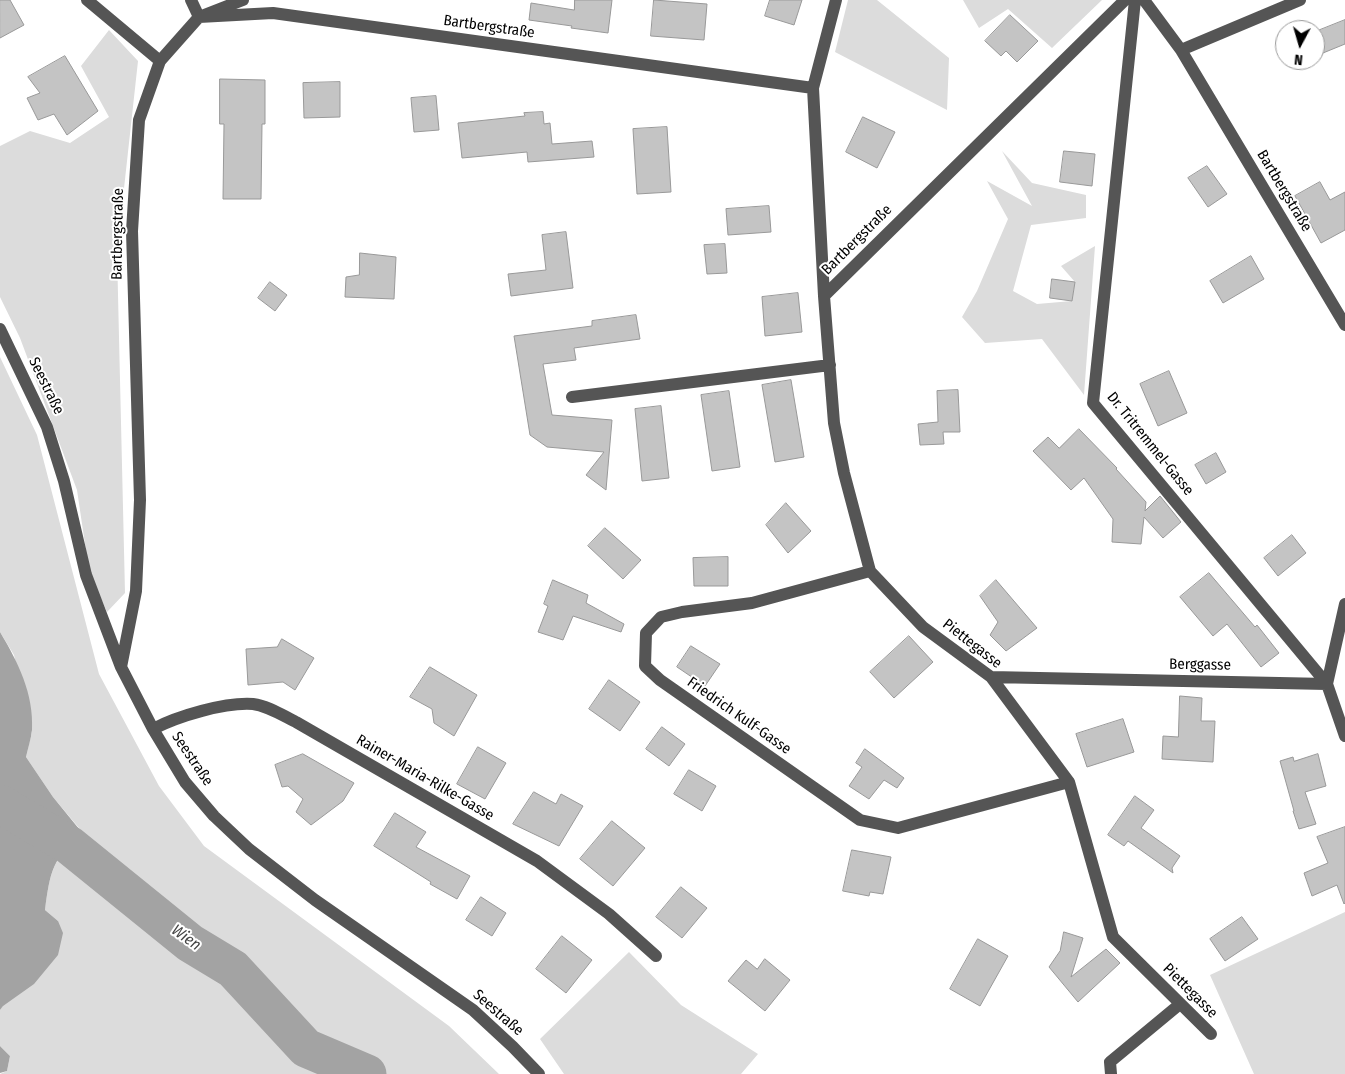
<!DOCTYPE html>
<html>
<head>
<meta charset="utf-8">
<style>
  body { margin:0 }
  #map { position:relative; width:1345px; height:1074px; overflow:hidden; background:#fff; font-family:"Fira Sans Condensed",sans-serif }
  canvas { display:block }
  .north { position:absolute; left:1275px; top:20px; width:50px; height:50px; box-sizing:border-box; background:#fff; border:1px solid #999; border-radius:50%; rotate:186deg; font-size:14px; font-weight:700; line-height:20px; text-align:center; color:#000 }
  .north::after { content:''; display:block; margin:auto; width:18px; height:22px; background:#000; clip-path:polygon(50% 0,100% 100%,50% 72%,0 100%) }
</style>
</head>
<body>
<div id="map">
<canvas width="1345" height="1074"></canvas>
<div class="north">N</div>
</div>
<script>
const context = document.querySelector('canvas').getContext('2d');
context.lineJoin = 'round';
function fill(path, color) { context.fillStyle = color; context.fill(path, 'evenodd'); }
function strokePath(path, color, width, dash) { context.strokeStyle = color; context.lineWidth = width; context.lineCap = dash ? 'butt' : 'round'; context.setLineDash(dash || []); context.stroke(path); }
function write(font, color, halo, rows, align = 'center') {
  context.font = font + ' "Fira Sans Condensed",sans-serif'; context.lineWidth = 4; context.setLineDash([]); context.textBaseline = 'middle'; context.strokeStyle = halo; context.fillStyle = color; for (const [text, x, y, turn = 0] of rows) {
    context.save(); context.translate(x, y); context.rotate((+turn || 0) * Math.PI / 180); context.textAlign = isNaN(turn) ? turn : align; if (halo) context.strokeText(text, 0, 0); context.fillText(text, 0, 0); context.restore();
  }
}
const green = new Path2D(`
  M 848,0 L 877,0 L 949,58 L 947,110 L 835,52 Z
  M 963,0 L 1102,0 L 1052,48 L 1008,9 L 979,28 Z
  M 109,30 L 138,61 L 117,252 L 125,593 L 107,612 L 89,571 L 77,490 L 20,338 L 0,297 L 0,146 L 30,131 L 70,143 L 109,117 L 81,66 Z
  M 1002,151 L 1032,183 L 1086,195 L 1086,218 L 1031,225 L 1013,291 L 1037,304 L 1072,301 L 1075,282 L 1061,266 L 1095,246 L 1084,395 L 1042,339 L 985,343 L 962,317 L 977,291 L 1008,219 L 987,181 L 1032,206 Z
  M 0,357 L 37,435 L 99,674 L 159,786 L 204,846 L 449,1026 L 499,1074 L 0,1074 L 7,1071 L 10,1056 L 0,1046 L 0,1010 L 58,921 L 45,910 C 50,873 52,857 84,834 L 53,797 L 26,757 L 32,732 L 14,655 L 0,632 Z
  M 1345,912 L 1345,1074 L 1254,1074 L 1210,975 Z
  M 629,952 L 681,1005 L 758,1054 L 741,1074 L 564,1074 L 540,1039 Z`);
const water = new Path2D(`
  M 0,632 C 18,662 34,694 32,730 C 31,739 28,748 26,757 L 53,797 L 84,835 C 52,856 50,873 45,910 L 58,921 L 63,933 L 58,955 L 34,984 L 3,1006 L 0,1010 Z
  M 0,1046 L 10,1056 L 7,1071 L 0,1073 Z`);
const river = new Path2D(`
  M 0,804 L 69,845 L 190,943 L 233,969 L 306,1048 L 367,1074`);
const building = new Path2D(`
  M 0,0 L 10,0 L 24,25 L 0,38 Z
  M 575,0 L 612,0 L 608,33 L 571,28 L 572,26 L 529,20 L 531,3 L 574,10 Z
  M 654,0 L 707,4 L 704,40 L 651,36 Z
  M 770,0 L 802,0 L 794,25 L 765,16 Z
  M 1010,15 L 1038,41 L 1017,62 L 1006,51 L 1001,56 L 985,41 Z
  M 1345,20 L 1345,44 L 1323,53 L 1315,32 Z
  M 65,56 L 98,111 L 67,135 L 54,114 L 38,120 L 27,98 L 40,93 L 28,77 Z
  M 220,79 L 265,80 L 265,124 L 262,124 L 261,199 L 223,199 L 224,124 L 220,124 Z
  M 340,82 L 340,117 L 304,118 L 303,83 Z
  M 436,96 L 439,130 L 414,132 L 411,98 Z
  M 543,112 L 544,124 L 550,123 L 552,144 L 592,141 L 594,157 L 528,162 L 527,152 L 462,158 L 458,123 L 525,116 L 524,113 Z
  M 863,117 L 895,132 L 877,168 L 846,152 Z
  M 667,127 L 671,192 L 637,194 L 633,129 Z
  M 1064,151 L 1095,154 L 1092,186 L 1060,182 Z
  M 1207,166 L 1227,194 L 1208,207 L 1188,178 Z
  M 1320,182 L 1330,200 L 1345,192 L 1345,230 L 1321,243 L 1295,196 Z
  M 769,206 L 771,232 L 728,235 L 726,209 Z
  M 566,232 L 573,288 L 511,296 L 508,274 L 546,270 L 542,235 Z
  M 725,244 L 727,273 L 707,274 L 704,245 Z
  M 360,253 L 396,257 L 394,299 L 345,297 L 346,277 L 359,275 Z
  M 1251,256 L 1264,279 L 1223,303 L 1210,281 Z
  M 1052,279 L 1075,282 L 1072,301 L 1050,298 Z
  M 270,282 L 287,295 L 275,311 L 258,298 Z
  M 798,293 L 802,332 L 765,336 L 762,297 Z
  M 636,315 L 640,339 L 574,348 L 576,360 L 543,364 L 552,415 L 612,420 L 606,490 L 586,475 L 604,452 L 547,447 L 530,435 L 514,336 L 592,326 L 592,321 Z
  M 1169,371 L 1187,413 L 1158,426 L 1140,384 Z
  M 791,380 L 804,457 L 775,462 L 762,385 Z
  M 958,390 L 960,432 L 943,432 L 944,444 L 920,445 L 918,424 L 938,422 L 937,391 Z
  M 729,391 L 740,467 L 712,471 L 701,395 Z
  M 661,406 L 669,478 L 642,481 L 635,409 Z
  M 1079,429 L 1117,468 L 1116,469 L 1146,502 L 1145,511 L 1160,496 L 1181,522 L 1163,538 L 1144,517 L 1141,544 L 1112,542 L 1113,519 L 1084,478 L 1071,490 L 1033,451 L 1048,437 L 1059,448 Z
  M 1216,453 L 1226,472 L 1206,484 L 1195,465 Z
  M 786,503 L 811,531 L 788,553 L 766,525 Z
  M 605,528 L 641,560 L 623,579 L 588,546 Z
  M 1292,535 L 1306,553 L 1278,576 L 1264,558 Z
  M 728,557 L 728,586 L 694,586 L 693,558 Z
  M 1209,573 L 1255,627 L 1257,625 L 1279,653 L 1261,667 L 1227,624 L 1213,636 L 1180,597 Z
  M 553,580 L 588,595 L 586,603 L 624,624 L 621,632 L 573,616 L 563,640 L 538,632 L 548,606 L 544,604 Z
  M 996,580 L 1037,628 L 1006,651 L 990,635 L 998,622 L 980,596 Z
  M 909,636 L 933,662 L 894,698 L 870,672 Z
  M 282,639 L 314,658 L 295,690 L 283,682 L 248,685 L 246,649 L 277,647 Z
  M 691,646 L 720,664 L 705,686 L 677,667 Z
  M 430,667 L 477,695 L 454,736 L 434,723 L 432,709 L 410,697 Z
  M 609,680 L 640,702 L 620,731 L 589,709 Z
  M 1180,696 L 1202,698 L 1201,721 L 1215,721 L 1213,762 L 1162,759 L 1163,736 L 1178,737 Z
  M 1123,719 L 1134,752 L 1087,767 L 1076,734 Z
  M 662,727 L 685,744 L 669,766 L 646,749 Z
  M 478,747 L 506,763 L 485,799 L 457,784 Z
  M 865,749 L 904,778 L 897,788 L 884,780 L 869,799 L 849,786 L 862,767 L 856,763 Z
  M 303,754 L 354,783 L 343,801 L 311,825 L 296,812 L 303,799 L 288,786 L 282,787 L 275,765 Z
  M 1318,754 L 1326,786 L 1305,792 L 1316,824 L 1299,829 L 1293,811 L 1294,811 L 1280,761 L 1293,757 L 1294,761 Z
  M 689,770 L 716,786 L 702,811 L 674,794 Z
  M 534,792 L 556,804 L 561,794 L 583,806 L 559,846 L 513,824 Z
  M 1135,796 L 1154,810 L 1141,828 L 1180,856 L 1172,868 L 1173,873 L 1128,841 L 1124,846 L 1108,835 Z
  M 395,813 L 426,832 L 416,847 L 470,876 L 457,899 L 430,884 L 431,882 L 374,846 Z
  M 612,821 L 645,848 L 613,886 L 580,859 Z
  M 1345,827 L 1345,903 L 1344,904 L 1337,885 L 1312,896 L 1304,873 L 1328,863 L 1317,837 Z
  M 852,850 L 891,857 L 883,894 L 870,892 L 869,896 L 843,891 Z
  M 681,887 L 707,908 L 682,938 L 656,917 Z
  M 481,897 L 506,913 L 492,936 L 466,920 Z
  M 1242,917 L 1258,939 L 1225,961 L 1210,939 Z
  M 1064,932 L 1083,938 L 1071,977 L 1106,949 L 1120,963 L 1078,1002 L 1049,967 L 1060,951 Z
  M 562,936 L 592,960 L 566,993 L 536,969 Z
  M 978,939 L 1008,956 L 980,1006 L 950,989 Z
  M 765,959 L 790,980 L 765,1011 L 728,981 L 746,960 L 757,969 Z`);
const minor = new Path2D(`
  M 87,0 L 160,61
  M 191,0 L 199,17 L 243,0
  M 1135,0 L 1093,403 L 1327,684 L 1345,736
  M 1144,0 L 1181,50 L 1345,325
  M 1181,50 L 1300,0
  M 813,88 L 836,0
  M 824,296 L 834,423 L 844,473 L 870,571 L 923,627 L 991,677 L 1069,782 L 1113,937 L 1211,1034
  M 0,329 L 47,427 L 64,481 L 86,575 L 121,667 L 153,729 L 185,782 L 214,816 L 249,849 L 315,900 L 473,1010 L 513,1047 L 539,1074
  M 572,397 L 830,365
  M 870,571 L 752,603 L 682,612 L 661,617 L 646,633 L 645,666 L 660,680 L 860,820 L 898,828 L 1069,782
  M 121,667 L 136,591 L 140,500 L 132,231 L 139,120 L 160,61 L 199,17 L 273,13 L 813,88 L 824,296 L 1125,0
  M 991,677 L 1327,684 L 1345,604
  M 153,729 C 178,716 225,702 253,704 C 268,706 282,715 296,722 L 537,861 L 609,914 L 656,956
  M 1111,1074 L 1110,1062 L 1180,1004`);
const streetNames = [
  ["Bartbergstraße",489,27,8],
  ["Bartbergstraße",1284,191,59],
  ["Bartbergstraße",118,234,-89],
  ["Bartbergstraße",857,240,-45],
  ["Seestraße",46,386,64],
  ["Dr. Tritremmel-Gasse",1150,444,51],
  ["Piettegasse",972,644,38],
  ["Berggasse",1200,665,1],
  ["Friedrich Kulf-Gasse",739,716,35],
  ["Seestraße",192,759,56],
  ["Rainer-Maria-Rilke-Gasse",425,778,30],
  ["Piettegasse",1190,991,45],
  ["Seestraße",498,1013,41]
];
const waterNames = [
  ["Wien",186,938,36]
];
fill(green, '#dcdcdc');
fill(water, '#a3a3a3');
strokePath(river, '#a3a3a3', 39);
fill(building, '#c4c4c4');
strokePath(building, '#999', 1);
strokePath(minor, '#555', 12);
write('15px', '#000', '#fff', streetNames);
write('italic 16px', '#444', '#fff', waterNames);
</script>
</body>
</html>
